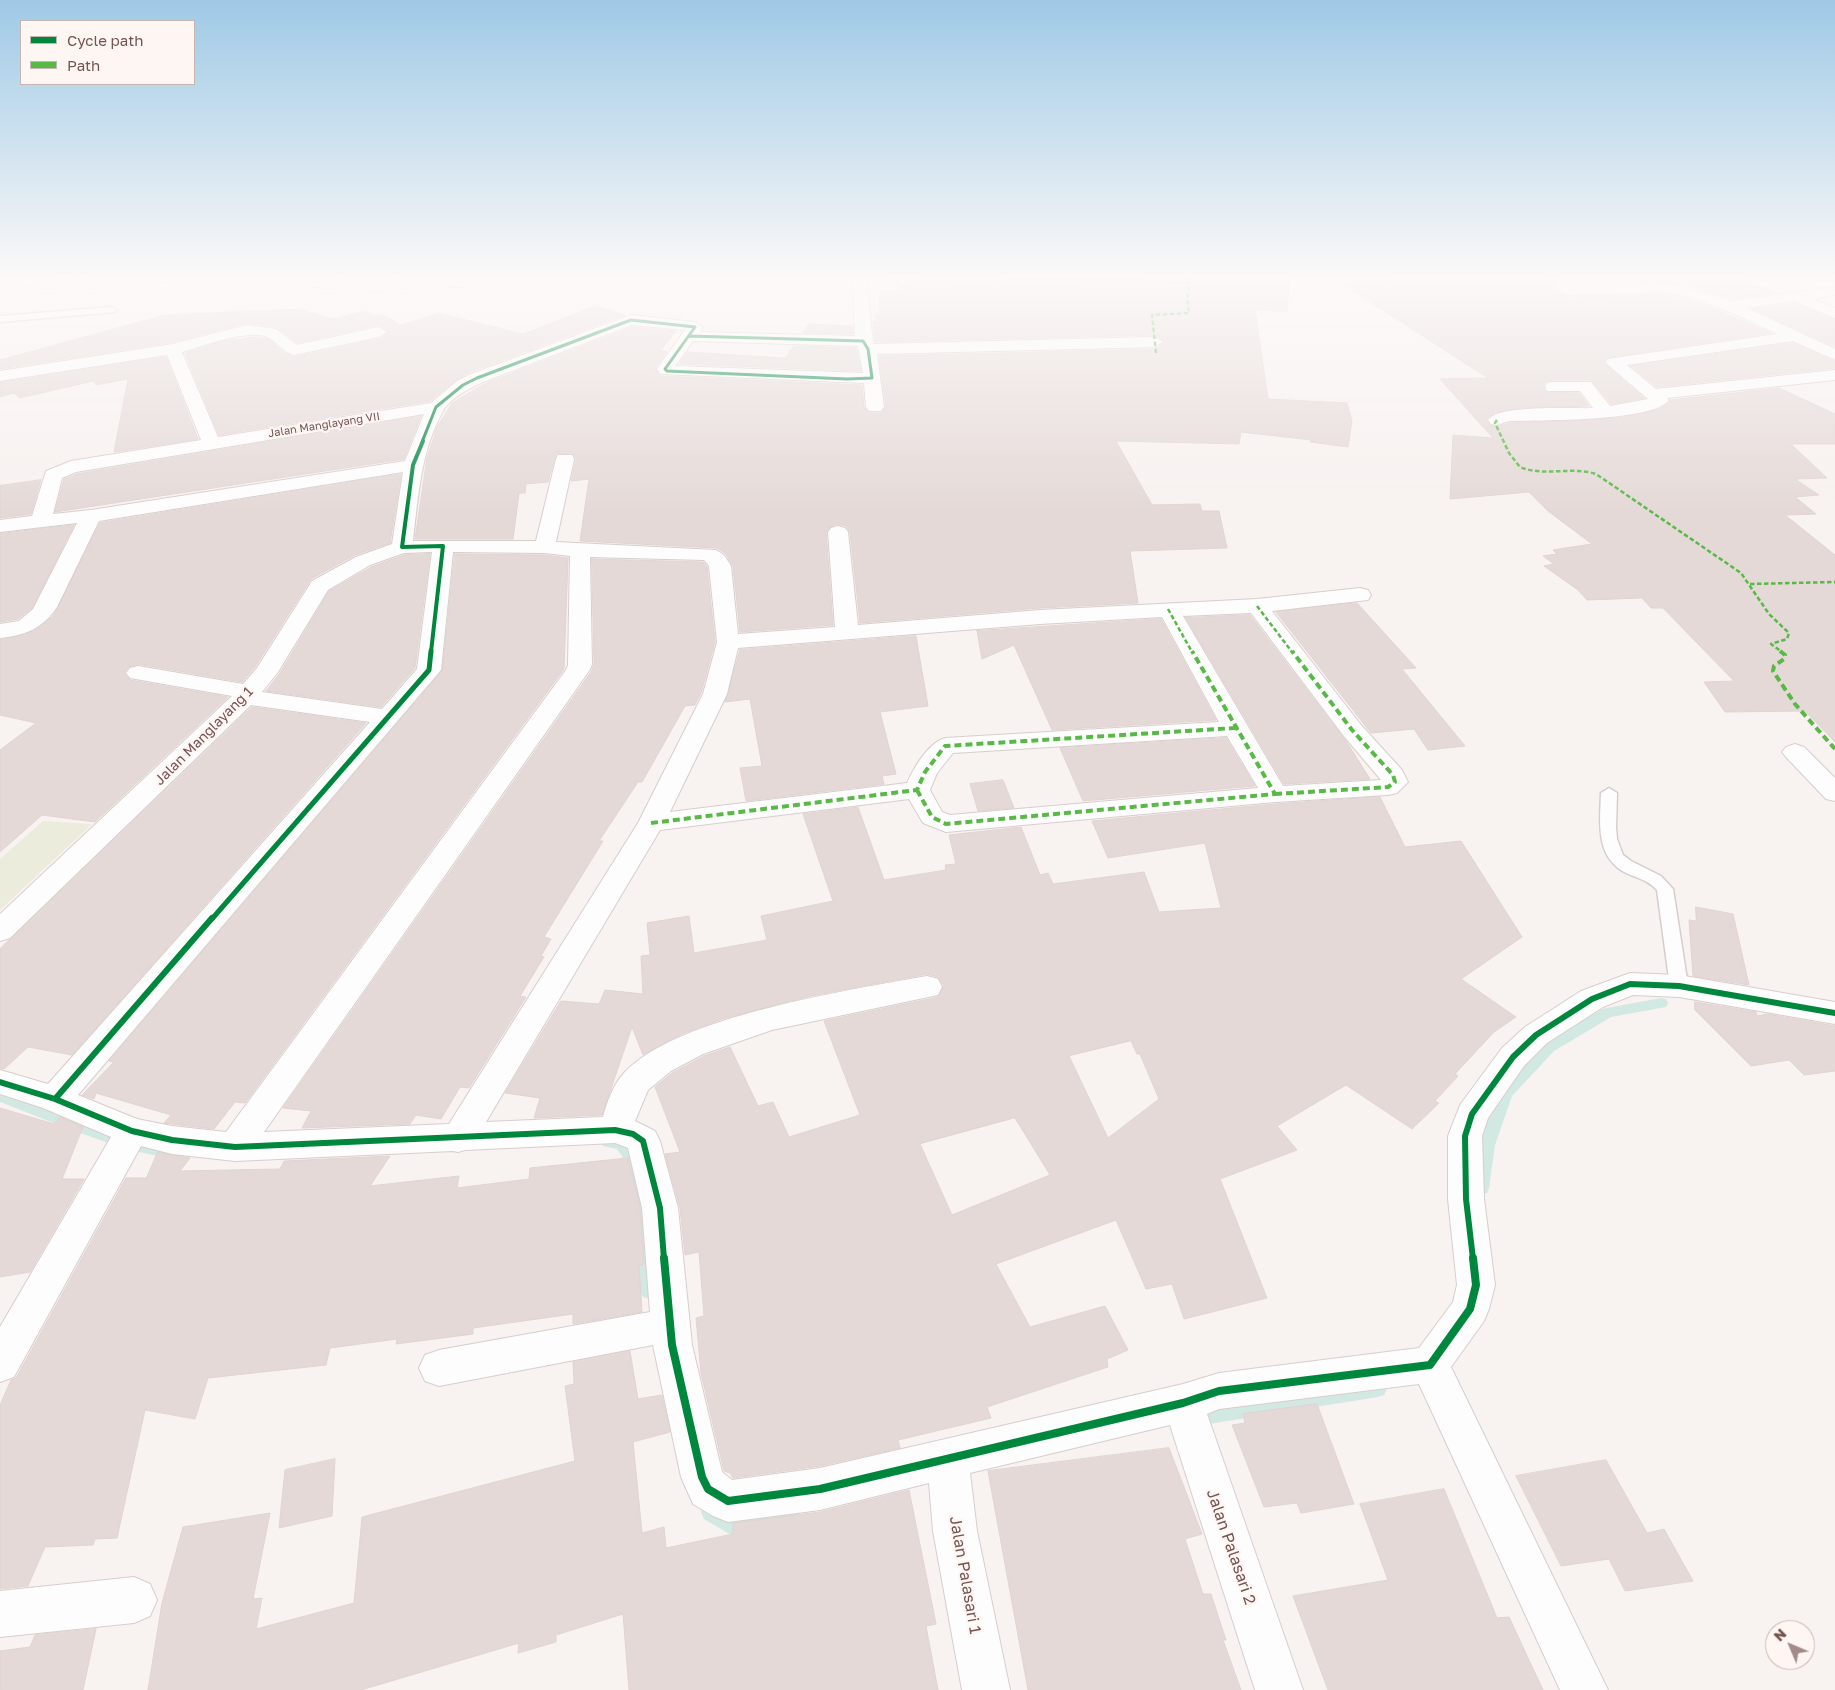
<!DOCTYPE html>
<html>
<head>
<meta charset="utf-8">
<style>
  body { margin:0 }
  #map { position:relative; width:1835px; height:1690px; overflow:hidden; background:#f8f2f0; font-family:"Golos Text",sans-serif }
  canvas { display:block }
  .legend { position:absolute; left:20px; top:20px; width:175px; height:65px; box-sizing:border-box; background:#fef6f3; border:1px solid #c7b5b2; margin:0; padding:6px 9px; list-style:none; font-size:15px; color:#745351 }
  .legend li { display:flex; align-items:center; gap:10px; height:25px }
  .legend b { width:25px; border:1px solid #c7b5b2 }
  .north { position:absolute; left:1765px; top:1620px; width:50px; height:50px; box-sizing:border-box; background:#fef6f3; border:1px solid #c7b5b2; border-radius:50%; rotate:315deg; font-size:14px; font-weight:700; line-height:20px; text-align:center; color:#745351 }
  .north::after { content:''; display:block; margin:auto; width:18px; height:22px; background:#a28b89; clip-path:polygon(50% 0,100% 100%,50% 72%,0 100%) }
</style>
</head>
<body>
<div id="map">
<canvas width="1835" height="1690"></canvas>
<ul class="legend">
<li><b style="height:6px;background:#00873e"></b>Cycle path</li>
<li><b style="height:6px;background:#58b947"></b>Path</li>
</ul>
<div class="north">N</div>
</div>
<script>
const context = document.querySelector('canvas').getContext('2d');
context.lineJoin = 'round';
function fill(path, color) { context.fillStyle = color; context.fill(path, 'evenodd'); }
function strokePath(path, color, width, dash) { context.strokeStyle = color; context.lineWidth = width; context.lineCap = dash ? 'butt' : 'round'; context.setLineDash(dash || []); context.stroke(path); }
function write(font, color, halo, rows, align = 'center') {
  context.font = font + ' "Golos Text",sans-serif'; context.lineWidth = 4.5; context.setLineDash([]); context.textBaseline = 'middle'; context.strokeStyle = halo; context.fillStyle = color; for (const [text, x, y, turn = 0] of rows) {
    context.save(); context.translate(x, y); context.rotate((+turn || 0) * Math.PI / 180); context.textAlign = isNaN(turn) ? turn : align; if (halo) context.strokeText(text, 0, 0); context.fillText(text, 0, 0); context.restore();
  }
}
const green = new Path2D(`
  M 43,821 L 92,824 L 0,910 L 0,859 Z`);
const stream = new Path2D(`
  M 1661,998 L 1666,999 L 1668,1003 L 1666,1007 L 1611,1017 L 1554,1051 L 1512,1096 L 1495,1145 L 1489,1188 L 1487,1193 L 1481,1195 L 1475,1193 L 1473,1188 L 1479,1145 L 1497,1093 L 1544,1043 L 1602,1009 Z
  M 0,1090 L 126,1136 L 154,1144 L 181,1148 L 183,1152 L 181,1156 C 153,1166 33,1114 0,1102 Z
  M 609,1136 L 627,1139 L 638,1154 L 658,1292 L 655,1297 L 649,1299 L 643,1297 L 640,1292 L 622,1156 L 617,1149 L 603,1146 L 601,1142 L 603,1138 Z
  M 1378,1381 L 1384,1383 L 1387,1389 L 1384,1395 L 1378,1397 L 1190,1427 L 1183,1424 L 1181,1418 L 1183,1412 L 1190,1409 Z
  M 711,1502 L 735,1516 L 790,1502 L 797,1505 L 800,1512 L 797,1519 L 790,1522 L 733,1536 L 704,1519 L 701,1512 L 704,1505 Z`);
const building = new Path2D(`
  M 1026,275 L 1290,275 L 1287,312 L 1255,309 L 1268,399 L 1347,403 L 1352,421 L 1348,447 L 1310,442 L 1311,440 L 1241,432 L 1239,444 L 1116,441 L 1152,505 L 1200,504 L 1202,511 L 1219,511 L 1227,548 L 1130,551 L 1138,603 L 1040,608 L 860,623 L 850,532 L 846,526 L 837,524 L 830,527 L 826,532 L 833,625 L 740,632 L 733,566 L 726,554 L 717,548 L 580,541 L 589,479 L 571,481 L 576,459 L 572,453 L 556,454 L 548,482 L 526,484 L 525,493 L 519,493 L 513,539 L 415,539 L 427,458 L 437,427 L 452,403 L 484,384 L 632,327 L 676,331 L 660,351 L 667,351 L 655,369 L 661,376 L 862,385 L 864,407 L 869,413 L 881,413 L 886,407 L 879,356 L 1155,349 L 1165,343 L 1155,335 L 875,342 L 873,321 L 877,321 L 875,314 L 880,314 L 879,292 L 899,291 L 899,284 L 906,284 L 906,281 L 1004,282 L 1012,278 L 1027,278 Z
  M 1462,275 L 1540,275 L 1563,295 L 1569,297 L 1665,294 L 1708,306 L 1771,333 L 1606,358 L 1604,363 L 1607,366 L 1644,398 L 1611,404 L 1591,380 L 1553,380 L 1545,382 L 1543,386 L 1545,392 L 1579,393 L 1589,406 L 1521,408 L 1494,413 L 1486,420 L 1490,425 L 1497,427 L 1509,423 L 1619,418 L 1660,409 L 1671,400 L 1779,388 L 1835,414 L 1835,444 L 1791,444 L 1827,478 L 1795,479 L 1819,495 L 1795,497 L 1816,514 L 1785,515 L 1835,555 L 1835,742 L 1805,711 L 1725,712 L 1704,682 L 1734,681 L 1663,608 L 1651,608 L 1642,598 L 1587,600 L 1578,590 L 1544,566 L 1554,564 L 1543,556 L 1557,554 L 1553,550 L 1592,544 L 1548,511 L 1529,492 L 1450,499 L 1453,435 L 1493,438 L 1440,379 L 1488,378 L 1342,284 Z
  M 1561,275 L 1731,275 L 1776,293 L 1731,299 L 1689,286 L 1665,282 L 1573,285 Z
  M 1794,303 L 1835,320 L 1835,347 L 1753,309 Z
  M 595,306 L 625,315 L 470,372 L 456,380 L 430,401 L 219,435 L 185,353 L 224,341 L 256,337 L 268,339 L 285,353 L 294,357 L 379,339 L 389,331 L 379,325 L 297,343 L 276,327 L 247,323 L 173,342 L 0,369 L 0,360 L 165,315 L 299,309 L 333,319 L 366,311 L 375,316 L 382,314 L 401,325 L 438,313 L 523,334 Z
  M 809,324 L 853,326 L 853,334 L 803,333 Z
  M 1793,343 L 1835,362 L 1835,368 L 1657,387 L 1631,366 Z
  M 794,346 L 856,348 L 861,371 L 679,364 L 687,352 L 785,358 Z
  M 166,357 L 198,439 L 114,452 L 128,379 L 96,385 L 93,381 L 20,398 L 14,393 L 0,397 L 0,383 Z
  M 421,416 L 404,459 L 55,512 L 64,479 L 77,474 Z
  M 401,474 L 390,543 L 355,555 L 311,579 L 255,667 L 242,682 L 138,664 L 129,667 L 124,673 L 130,680 L 228,697 L 95,822 L 42,815 L 0,852 L 0,750 L 36,723 L 0,715 L 0,640 L 33,631 L 53,616 L 100,523 Z
  M 41,480 L 31,514 L 0,518 L 0,486 Z
  M 74,525 L 32,608 L 18,619 L 0,622 L 0,534 Z
  M 430,554 L 415,668 L 381,707 L 266,691 L 280,673 L 329,591 L 371,567 L 404,555 Z
  M 455,554 L 545,555 L 568,558 L 564,669 L 245,1103 L 235,1102 L 214,1129 L 164,1123 L 171,1115 L 96,1093 L 94,1099 L 82,1095 L 114,1062 L 109,1061 L 442,671 Z
  M 592,559 L 703,562 L 707,567 L 715,642 L 701,693 L 695,705 L 685,706 L 642,782 L 638,782 L 599,841 L 603,841 L 544,937 L 551,939 L 541,956 L 544,957 L 520,996 L 526,997 L 469,1088 L 460,1087 L 441,1119 L 416,1115 L 410,1124 L 302,1128 L 311,1111 L 283,1108 L 591,672 L 594,665 Z
  M 1357,603 L 1416,668 L 1402,669 L 1465,746 L 1428,750 L 1414,729 L 1371,733 L 1276,612 Z
  M 1250,615 L 1348,744 L 1370,779 L 1284,784 L 1186,618 Z
  M 1161,619 L 1216,720 L 1052,730 L 1014,645 L 982,659 L 977,631 Z
  M 916,636 L 928,706 L 880,712 L 896,774 L 882,776 L 884,784 L 746,801 L 740,768 L 762,766 L 750,699 L 725,702 L 740,650 Z
  M 252,707 L 366,723 L 72,1055 L 28,1047 L 4,1069 L 0,1068 L 0,949 Z
  M 1226,738 L 1255,786 L 1083,801 L 1060,748 Z
  M 1003,780 L 1014,808 L 978,811 L 970,784 Z
  M 1380,797 L 1405,847 L 1461,841 L 1522,937 L 1461,979 L 1516,1017 L 1494,1032 L 1455,1074 L 1458,1076 L 1435,1101 L 1439,1103 L 1412,1129 L 1346,1085 L 1277,1126 L 1297,1150 L 1220,1179 L 1267,1298 L 1184,1319 L 1172,1284 L 1146,1289 L 1116,1220 L 996,1264 L 1030,1327 L 1105,1306 L 1128,1350 L 1107,1359 L 1108,1367 L 987,1407 L 991,1418 L 898,1440 L 900,1448 L 820,1466 L 733,1478 L 730,1473 L 724,1471 L 701,1373 L 696,1318 L 704,1316 L 699,1252 L 685,1255 L 680,1208 L 665,1154 L 680,1152 L 655,1087 L 672,1073 L 704,1056 L 730,1047 L 758,1106 L 773,1102 L 789,1137 L 860,1115 L 824,1021 L 938,997 L 944,986 L 938,977 L 927,974 L 811,996 L 722,1019 L 682,1034 L 643,1055 L 632,1027 L 602,1115 L 534,1118 L 540,1098 L 505,1093 L 561,1001 L 599,1004 L 605,990 L 643,994 L 641,956 L 650,955 L 647,923 L 689,916 L 694,953 L 767,940 L 761,916 L 833,901 L 803,814 L 858,807 L 884,880 L 946,870 L 945,865 L 956,864 L 949,835 L 1021,827 L 1040,875 L 1048,873 L 1053,884 L 1144,872 L 1159,912 L 1221,908 L 1205,843 L 1108,858 L 1092,821 L 1275,804 ZM 1131,1041 L 1137,1054 L 1140,1054 L 1159,1099 L 1108,1138 L 1069,1056 ZM 1015,1118 L 1050,1175 L 952,1215 L 920,1144 Z
  M 1696,907 L 1733,914 L 1749,985 L 1693,976 L 1689,920 L 1696,921 Z
  M 1695,1002 L 1756,1012 L 1757,1016 L 1767,1014 L 1835,1026 L 1835,1071 L 1804,1075 L 1789,1060 L 1751,1066 L 1695,1010 Z
  M 0,1108 L 54,1124 L 60,1117 L 83,1127 L 62,1179 L 84,1179 L 30,1272 L 0,1277 Z
  M 158,1152 L 190,1158 L 180,1171 L 280,1169 L 284,1161 L 390,1156 L 370,1186 L 459,1176 L 457,1188 L 529,1179 L 530,1168 L 628,1158 L 640,1208 L 644,1264 L 639,1266 L 642,1312 L 573,1324 L 573,1314 L 473,1328 L 473,1334 L 396,1344 L 397,1339 L 330,1348 L 326,1365 L 208,1378 L 195,1419 L 145,1410 L 117,1538 L 95,1539 L 93,1545 L 45,1547 L 28,1586 L 0,1589 L 0,1405 L 11,1380 L 16,1378 L 126,1178 L 146,1178 Z
  M 630,1351 L 638,1399 L 662,1395 L 670,1432 L 633,1442 L 642,1533 L 664,1527 L 666,1548 L 733,1534 L 733,1523 L 820,1512 L 909,1490 L 936,1624 L 926,1626 L 938,1690 L 629,1690 L 623,1614 L 556,1635 L 556,1642 L 518,1653 L 519,1643 L 361,1690 L 148,1690 L 162,1603 L 183,1527 L 270,1513 L 253,1599 L 262,1598 L 256,1629 L 354,1603 L 362,1517 L 575,1461 L 565,1386 L 574,1384 L 573,1362 Z
  M 1317,1404 L 1354,1504 L 1301,1513 L 1297,1503 L 1264,1507 L 1232,1425 L 1245,1423 L 1243,1414 Z
  M 1169,1448 L 1202,1534 L 1185,1539 L 1203,1594 L 1211,1594 L 1226,1640 L 1223,1640 L 1241,1690 L 1028,1690 L 988,1471 Z
  M 335,1459 L 332,1516 L 279,1528 L 285,1470 Z
  M 1606,1460 L 1647,1533 L 1664,1529 L 1693,1581 L 1625,1591 L 1609,1559 L 1561,1566 L 1516,1476 Z
  M 1444,1489 L 1497,1618 L 1509,1617 L 1543,1690 L 1328,1690 L 1293,1596 L 1388,1580 L 1360,1504 Z
  M 96,1629 L 83,1690 L 0,1690 L 0,1651 L 30,1647 L 35,1635 Z`);
const lane = new Path2D(`
  M 112,307 L 116,310 L 115,312 L 0,322 L 0,316 Z
  M 1609,788 L 1617,793 L 1616,828 L 1617,839 L 1623,855 L 1631,861 L 1661,876 L 1673,889 L 1688,986 L 1685,991 L 1679,992 L 1673,991 L 1670,986 L 1657,890 C 1648,880 1637,878 1626,873 C 1595,857 1600,823 1601,793 Z`);
const street = new Path2D(`
  M 112,275 L 264,275 L 380,283 L 412,278 L 463,279 L 470,283 L 463,287 L 412,286 L 380,291 L 219,281 L 119,283 L 80,290 L 0,285 L 0,277 L 80,281 Z
  M 852,275 L 866,275 L 873,344 L 1155,337 L 1163,342 L 1155,347 L 877,354 L 884,407 L 881,411 L 869,411 L 866,407 L 864,383 L 661,374 L 657,369 L 685,330 L 632,325 L 483,382 C 470,388 450,398 443,411 C 421,450 418,497 413,541 L 536,541 L 556,459 L 558,455 L 572,455 L 574,459 L 556,542 L 716,550 L 724,555 L 731,566 L 738,634 L 835,627 L 828,532 L 831,528 L 838,526 L 845,528 L 848,532 L 858,625 L 1040,610 L 1257,599 L 1360,588 L 1368,590 L 1371,595 L 1368,600 L 1272,611 L 1361,725 L 1402,770 L 1408,782 L 1397,793 L 1388,795 L 1275,802 L 946,832 L 923,823 L 909,799 L 660,830 L 486,1122 L 603,1117 C 607,1102 613,1085 624,1073 C 677,1016 850,990 927,976 L 938,979 L 942,987 L 938,995 L 772,1030 L 703,1054 L 671,1071 L 648,1090 L 635,1121 L 655,1131 L 660,1141 L 678,1208 L 692,1345 L 722,1472 L 732,1480 L 820,1468 L 1183,1384 L 1219,1373 L 1419,1348 L 1453,1302 L 1457,1285 L 1448,1199 L 1448,1136 L 1460,1105 L 1502,1048 L 1525,1027 L 1581,991 L 1630,973 L 1679,975 L 1835,1002 L 1835,1024 L 1679,997 L 1633,995 L 1603,1007 L 1547,1043 L 1524,1066 L 1488,1118 L 1482,1136 L 1484,1199 L 1495,1285 L 1489,1309 L 1484,1321 L 1451,1367 L 1608,1690 L 1560,1690 L 1419,1384 L 1219,1409 L 1207,1414 L 1303,1690 L 1255,1690 L 1170,1425 L 970,1473 L 977,1531 L 1010,1690 L 962,1690 L 933,1531 L 929,1483 L 820,1510 L 728,1522 L 713,1516 L 693,1504 L 681,1477 L 653,1345 L 439,1386 L 425,1381 L 419,1368 L 425,1355 L 439,1350 L 650,1312 L 642,1208 L 628,1148 L 615,1143 L 465,1150 L 458,1152 L 453,1151 L 235,1161 L 172,1154 L 141,1146 L 14,1377 L 0,1382 L 0,1327 L 111,1137 L 43,1108 L 0,1094 L 0,1070 L 48,1084 L 370,722 L 251,705 L 10,938 L 0,941 L 0,914 L 232,696 L 130,678 L 126,673 L 130,668 L 138,666 L 243,684 L 257,668 L 312,581 L 356,557 L 392,544 L 403,472 L 99,521 L 57,607 C 42,629 26,635 0,638 L 0,624 L 19,621 L 33,609 L 77,523 L 0,532 L 0,520 L 32,516 L 46,471 L 71,461 L 201,440 L 167,355 L 0,381 L 0,371 L 173,344 L 247,325 L 276,329 L 297,345 L 379,327 L 387,332 L 379,337 L 294,355 C 282,352 276,340 265,336 C 244,330 203,346 182,352 L 218,437 L 431,403 L 457,381 L 471,374 L 631,315 L 695,322 L 703,327 L 700,332 L 855,336 ZM 693,341 L 858,346 L 863,373 L 675,366 ZM 424,414 L 405,461 L 91,510 L 53,514 L 62,478 L 76,472 ZM 432,552 L 417,669 L 382,709 L 262,692 L 278,672 L 328,590 L 370,565 L 404,553 ZM 453,552 L 545,553 L 570,556 L 568,665 L 566,670 L 226,1132 L 172,1126 L 137,1119 L 78,1095 L 441,670 ZM 590,557 L 704,560 L 709,566 L 717,642 L 703,694 L 638,823 L 449,1124 L 264,1132 L 589,671 L 592,665 ZM 1251,613 L 1343,735 L 1381,780 L 1283,786 L 1183,616 ZM 1162,617 L 1219,722 L 945,738 C 928,743 914,768 907,783 L 670,812 L 727,694 L 738,648 L 1040,624 ZM 1227,736 L 1258,788 L 950,815 L 942,812 L 930,790 L 937,773 L 953,753 Z
  M 884,275 L 1011,275 L 1011,276 L 1004,280 L 891,279 Z
  M 1542,275 L 1558,275 L 1572,287 L 1665,284 L 1688,288 L 1731,301 L 1835,287 L 1835,295 L 1813,299 L 1835,308 L 1835,318 L 1794,301 L 1747,308 L 1835,349 L 1835,360 L 1793,341 L 1627,365 L 1656,389 L 1835,370 L 1835,380 L 1667,398 L 1669,400 C 1654,422 1537,420 1509,421 L 1497,425 L 1491,424 L 1488,420 C 1499,404 1573,409 1593,408 L 1580,391 L 1547,391 L 1545,387 L 1547,383 L 1553,382 L 1591,382 L 1610,406 L 1648,399 L 1608,365 L 1606,362 L 1608,359 L 1777,334 C 1741,317 1705,299 1665,292 L 1569,295 L 1564,294 Z
  M 1795,744 L 1804,747 L 1835,778 L 1835,801 L 1826,799 L 1786,757 L 1782,752 L 1786,747 Z
  M 134,1577 L 150,1584 L 157,1600 L 150,1616 L 134,1623 L 0,1637 L 0,1591 Z`);
const quietFar1 = new Path2D(`
  M 1004,276 L 1189,283
  M 1156,353 L 1152,315 L 1189,313 L 1187,299 L 1191,275
  M 1497,420 L 1495,423 L 1509,453 L 1520,467 C 1544,477 1571,466 1596,474 L 1741,573 L 1769,614 L 1789,633 L 1787,639 L 1771,644 L 1782,652
  M 1750,584 L 1835,582
  M 1257,606 L 1292,652
  M 1168,609 L 1192,652`);
const quiet = new Path2D(`
  M 1780,651 L 1785,655 L 1784,659 L 1774,666 L 1773,671 L 1795,704 L 1835,749
  M 917,790 L 932,817 L 946,824 L 1275,794 L 1192,651
  M 1275,794 L 1388,787 L 1395,782 L 1393,775 L 1352,730 L 1292,651
  M 651,823 L 917,790 L 925,772 L 945,746 L 1235,728`);
const cyclewayFar4 = new Path2D(`
  M 422,442 L 436,407 L 463,385 L 477,378 L 631,320 L 695,327 L 665,369 L 667,371 L 847,379 L 872,378 L 868,349 L 863,341 L 689,336`);
const cyclewayFar3 = new Path2D(`
  M 423,441 L 413,465 L 402,547 L 443,546 L 431,652`);
const cyclewayFar2 = new Path2D(`
  M 211,920 L 429,670 L 431,651`);
const cyclewayFar1 = new Path2D(`
  M 0,1082 L 55,1099 L 132,1131 L 172,1140 L 235,1147 L 615,1130 L 633,1134 L 643,1141 L 660,1208 L 664,1259
  M 55,1099 L 212,918
  M 1473,1259 L 1466,1199 L 1465,1136 L 1472,1114 L 1513,1057 L 1536,1035 L 1592,999 L 1630,984 L 1679,986 L 1835,1013`);
const cycleway = new Path2D(`
  M 664,1258 L 672,1345 L 702,1477 L 708,1489 L 728,1501 L 820,1489 L 1183,1403 L 1219,1391 L 1430,1365 L 1470,1309 L 1476,1285 L 1473,1258`);
const farStreetnames = [
  ["Jalan Manglayang VII",324,425,-9]
];
const streetNames = [
  ["Jalan Manglayang 1",204,736,-45]
];
const nearStreetnames = [
  ["Jalan Palasari 2",1231,1547,71],
  ["Jalan Palasari 1",965,1575,80]
];
fill(green, '#ebecdc');
fill(stream, '#d2e8e3');
fill(building, '#e4d9d7');
strokePath(building, '#e0d4d2', 1);
strokePath(lane, '#d7cecc', 3);
strokePath(street, '#d7cecc', 2);
fill(lane, '#fefdfd');
fill(street, '#fefdfd');
strokePath(quietFar1, '#58b947', 2.5, [4.5, 2.5]);
strokePath(quiet, '#58b947', 4, [7, 4]);
strokePath(cyclewayFar4, '#00873e', 3);
strokePath(cyclewayFar3, '#00873e', 4);
strokePath(cyclewayFar2, '#00873e', 5);
strokePath(cyclewayFar1, '#00873e', 6);
strokePath(cycleway, '#00873e', 8);
const sky = context.createLinearGradient(0, 0, 0, 512);
sky.addColorStop(0, '#9fc9e6');
sky.addColorStop(0.54, '#fcf9f8');
sky.addColorStop(1, '#fcf9f800');
context.fillStyle = sky;
context.fillRect(0, 0, 1835, 512);
write('11px', '#745351', '#fef6f3', farStreetnames);
write('14px', '#745351', '#fef6f3', streetNames);
write('16px', '#745351', '#fef6f3', nearStreetnames);
</script>
</body>
</html>
